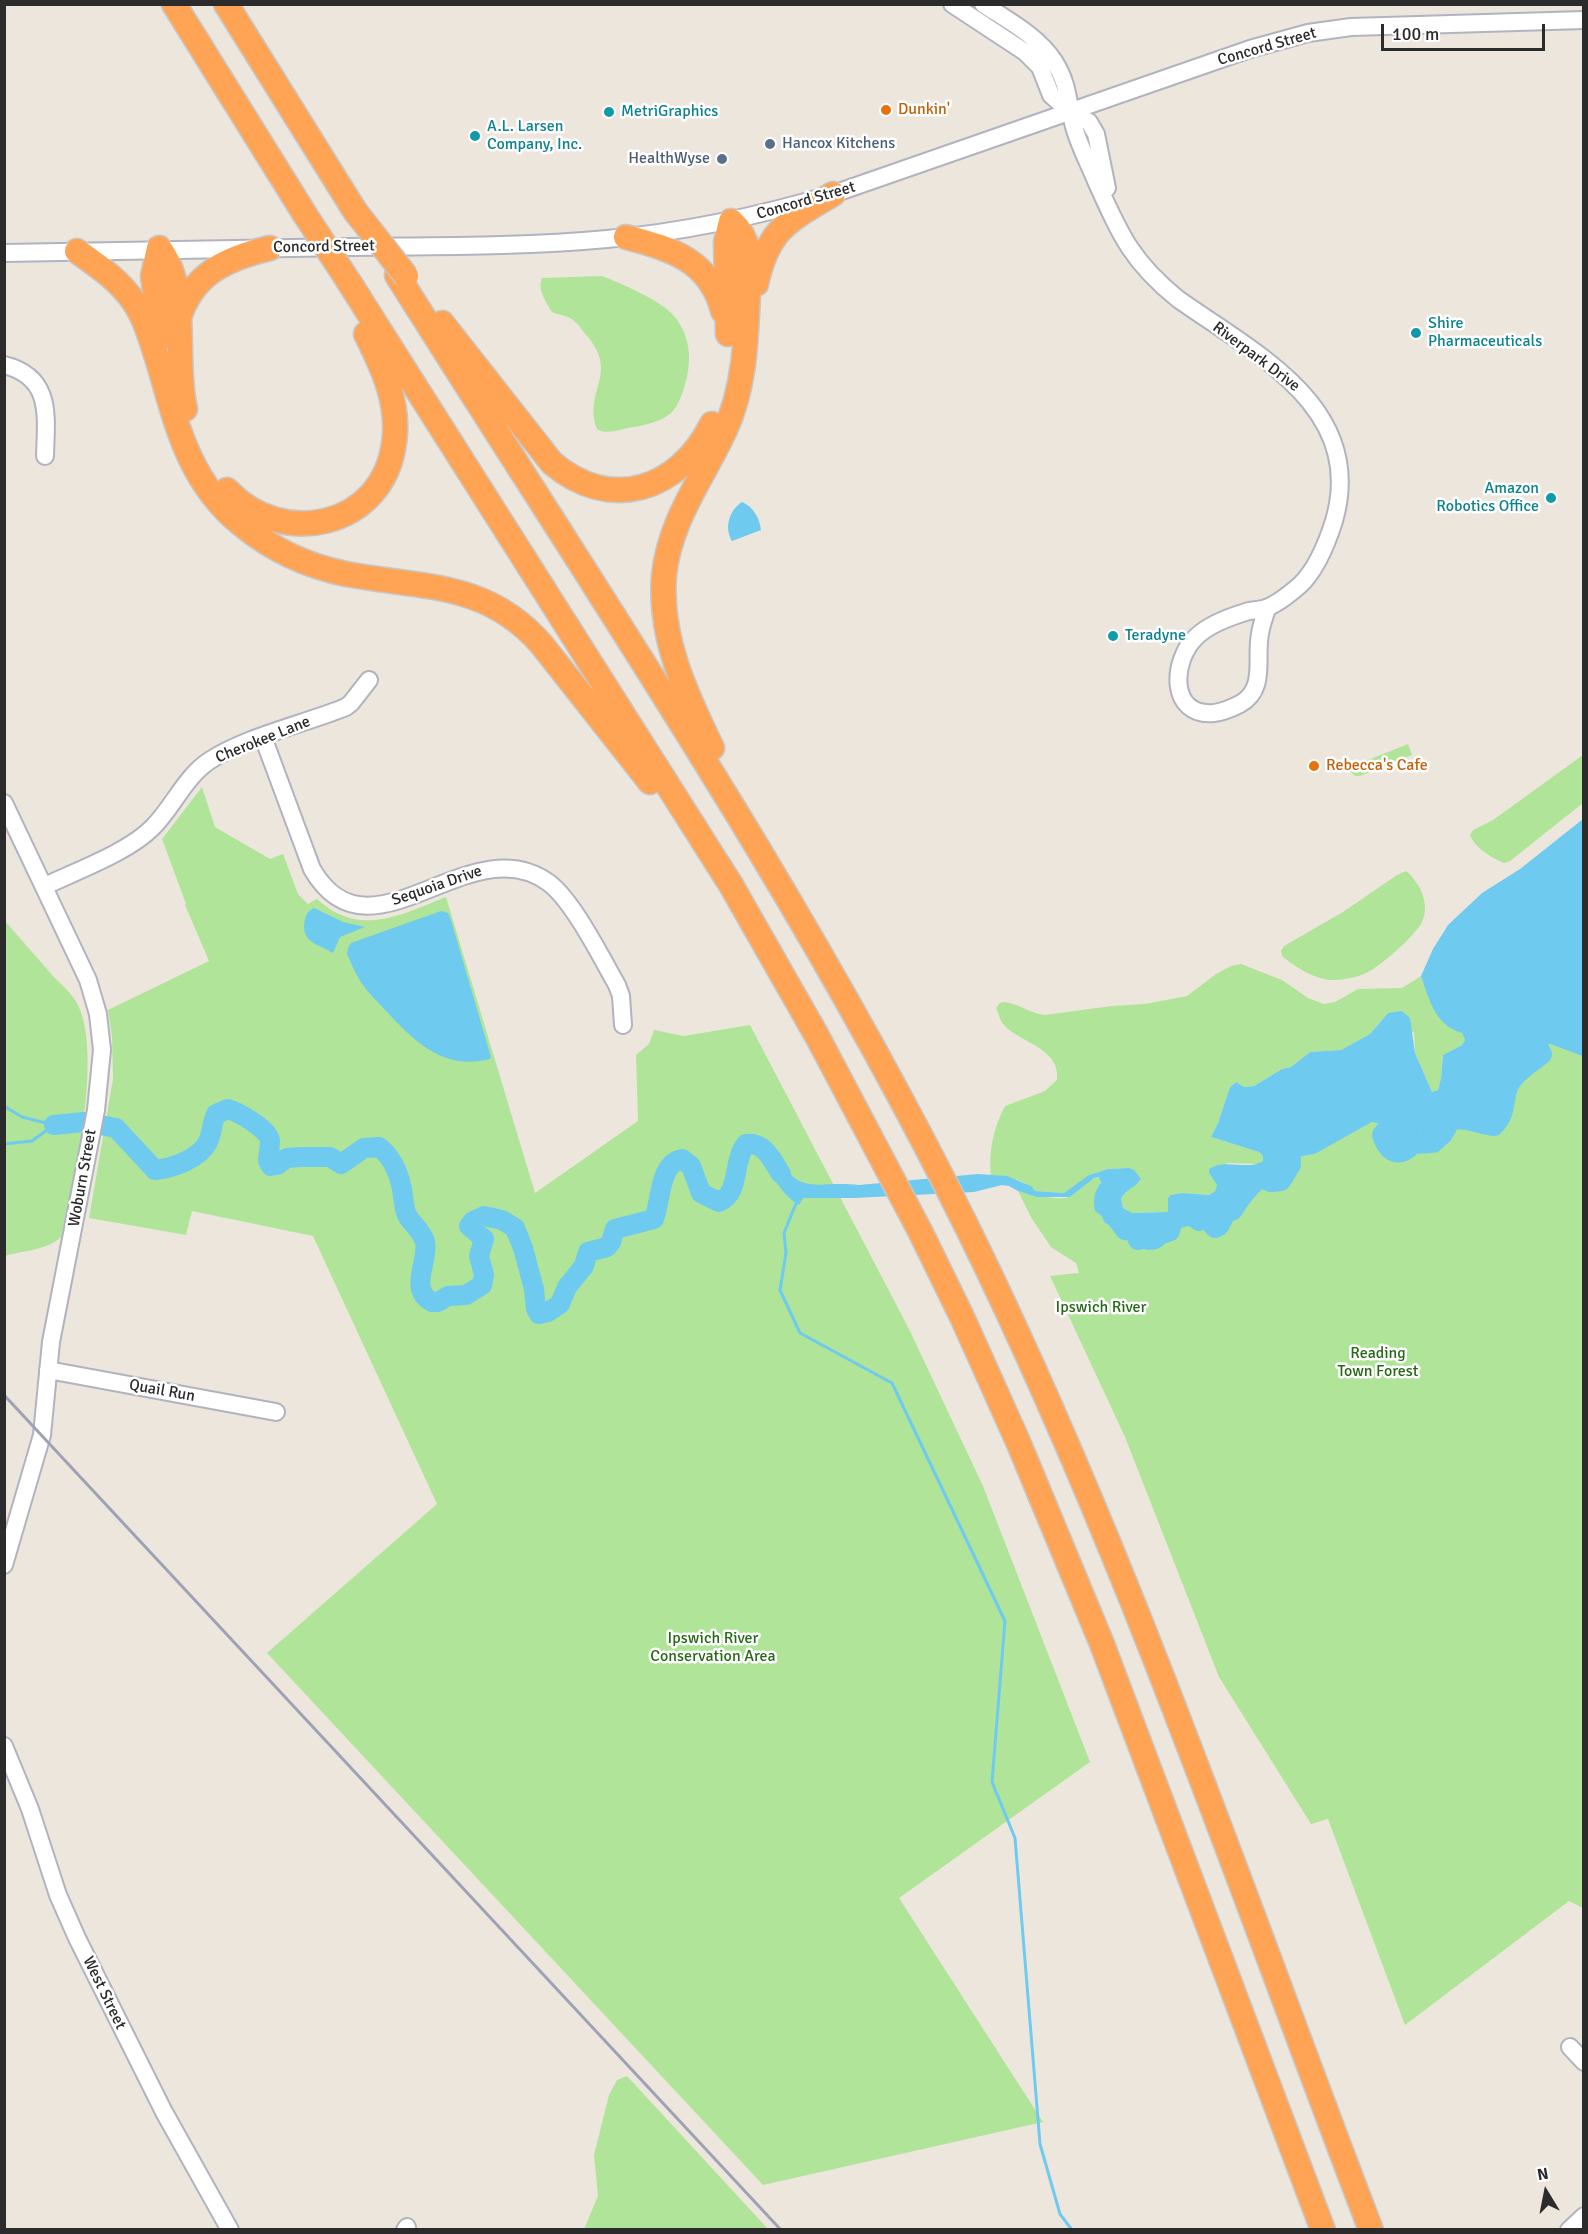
<!DOCTYPE html>
<html>
<head>
<meta charset="utf-8">
<style>
  body { margin:0 }
  #map { position:relative; width:1588px; height:2234px; overflow:hidden; background:#ede6dd; font-family:Signika,sans-serif }
  canvas { display:block }
  .frame { position:absolute; inset:0; border:6px solid #2b2b2b; pointer-events:none }
  .north { position:absolute; left:1516px; top:2162px; width:60px; height:60px; -webkit-text-stroke:4px #fff; paint-order:stroke; rotate:350deg; font-size:16px; font-weight:700; line-height:24px; text-align:center; color:#2b2b2b }
  .north::after { content:''; display:block; margin:auto; width:21px; height:27px; background:#2b2b2b; clip-path:polygon(50% 0,100% 100%,50% 72%,0 100%) }
  .scale { position:absolute; left:1381px; top:24px; width:164px; height:27px; box-sizing:border-box; border:3px solid #2b2b2b; border-top:0; padding-left:8px; font-size:18px; line-height:21px; white-space:nowrap; color:#2b2b2b; -webkit-text-stroke:4px #fff; paint-order:stroke }
</style>
</head>
<body>
<div id="map">
<canvas width="1588" height="2234"></canvas>
<div class="frame"></div>
<div class="north">N</div>
<div class="scale">100 m</div>
</div>
<script>
const context = document.querySelector('canvas').getContext('2d');
context.lineJoin = 'round';
function fill(path, color) { context.fillStyle = color; context.fill(path, 'evenodd'); }
function strokePath(path, color, width, dash) { context.strokeStyle = color; context.lineWidth = width; context.lineCap = dash ? 'butt' : 'round'; context.setLineDash(dash || []); context.stroke(path); }
function write(font, color, halo, rows, align = 'center') {
  context.font = font + ' Signika,sans-serif'; context.lineWidth = 5; context.setLineDash([]); context.textBaseline = 'middle'; context.strokeStyle = halo; context.fillStyle = color; for (const [text, x, y, turn = 0] of rows) {
    context.save(); context.translate(x, y); context.rotate((+turn || 0) * Math.PI / 180); context.textAlign = isNaN(turn) ? turn : align; if (halo) context.strokeText(text, 0, 0); context.fillText(text, 0, 0); context.restore();
  }
}
const green = new Path2D(`
  M 602,276 C 620,283 662,301 674,316 C 693,339 692,367 682,394 C 679,402 675,411 667,416 C 657,423 640,426 628,428 C 618,430 606,435 597,429 C 583,391 619,375 588,337 C 583,332 579,324 573,320 C 567,315 558,315 552,312 C 546,302 537,289 542,278 Z
  M 1408,744 L 1412,755 L 1360,776 L 1355,776 L 1349,770 L 1358,764 Z
  M 1583,755 L 1583,803 L 1510,861 L 1504,863 C 1492,858 1475,848 1470,835 L 1473,830 L 1493,820 Z
  M 202,787 L 215,827 L 270,859 L 283,854 L 298,894 L 308,904 L 317,899 C 360,938 400,915 446,897 L 535,1193 L 638,1121 L 636,1055 L 649,1044 L 654,1030 L 684,1036 L 750,1025 L 909,1329 L 983,1486 L 1090,1762 L 899,1898 L 1043,2122 L 763,2185 L 267,1653 L 437,1504 L 313,1236 L 192,1211 L 186,1235 L 89,1218 L 113,1079 L 112,1037 L 108,1010 L 209,961 L 185,905 L 186,904 L 162,839 Z
  M 1406,871 C 1412,875 1414,880 1418,885 C 1425,896 1428,912 1421,924 C 1413,937 1380,967 1366,973 C 1358,977 1344,980 1335,980 C 1317,981 1295,967 1282,956 L 1281,951 L 1284,946 L 1343,912 L 1397,875 Z
  M 5,921 C 21,939 37,958 53,976 C 60,983 69,991 75,1000 C 105,1045 74,1185 61,1237 C 48,1250 21,1251 5,1256 Z
  M 1241,964 L 1282,980 L 1308,998 L 1324,1004 L 1335,1002 L 1358,989 L 1402,988 L 1421,976 C 1428,997 1439,1027 1462,1033 L 1465,1040 L 1462,1045 L 1443,1055 L 1441,1078 L 1438,1090 L 1432,1092 L 1415,1053 L 1414,1033 L 1388,1013 L 1370,1034 L 1341,1050 L 1310,1052 L 1291,1067 L 1282,1069 L 1254,1086 L 1244,1087 L 1235,1082 L 1230,1087 L 1218,1123 L 1211,1137 L 1259,1152 L 1263,1156 L 1263,1161 L 1258,1164 L 1227,1163 L 1215,1191 L 1209,1195 L 1182,1193 L 1168,1199 L 1168,1212 L 1132,1213 L 1123,1208 L 1121,1199 L 1125,1191 L 1140,1182 L 1129,1168 L 1108,1169 L 1092,1174 L 1064,1193 L 1035,1191 C 1025,1179 1005,1176 991,1175 C 988,1153 994,1126 1005,1106 L 1045,1091 L 1057,1080 C 1061,1048 1020,1043 1004,1025 C 1000,1021 999,1014 996,1008 C 999,1005 999,1002 1004,1002 C 1015,1002 1031,1014 1045,1015 L 1112,1006 L 1145,1004 L 1187,996 L 1216,974 L 1231,966 Z
  M 1548,1030 L 1561,1038 L 1583,1046 L 1583,1908 L 1569,1901 L 1405,2025 L 1328,1819 L 1311,1824 L 1219,1677 L 1125,1437 L 1050,1276 L 1079,1273 L 1076,1263 L 1051,1247 L 1032,1219 L 1018,1191 C 1029,1194 1062,1202 1071,1196 C 1080,1189 1088,1179 1100,1177 L 1104,1222 L 1119,1232 L 1125,1230 L 1135,1231 L 1138,1239 L 1140,1230 C 1154,1227 1169,1245 1173,1220 L 1190,1215 L 1202,1219 L 1198,1214 L 1200,1207 L 1210,1212 L 1219,1226 L 1226,1213 L 1233,1210 C 1239,1200 1251,1183 1262,1178 L 1267,1181 L 1291,1155 L 1293,1148 L 1312,1144 L 1371,1111 C 1391,1117 1409,1123 1425,1137 L 1443,1134 L 1451,1120 L 1459,1118 L 1482,1125 L 1505,1106 L 1509,1086 L 1513,1078 L 1542,1054 C 1538,1046 1537,1041 1541,1032 Z
  M 627,2076 L 768,2229 L 584,2229 L 598,2196 L 594,2155 L 609,2095 L 617,2080 Z`);
const water = new Path2D(`
  M 742,502 C 753,506 760,519 761,530 L 732,541 C 724,528 729,510 742,502 Z
  M 1583,819 L 1583,1046 L 1561,1038 L 1549,1030 L 1541,1032 L 1537,1045 L 1542,1054 C 1532,1063 1515,1072 1509,1085 C 1502,1100 1508,1111 1494,1126 C 1483,1125 1457,1114 1450,1121 C 1445,1126 1444,1133 1439,1138 L 1429,1140 L 1416,1129 L 1395,1119 L 1371,1111 L 1312,1144 L 1293,1148 L 1291,1150 L 1291,1165 L 1281,1181 L 1271,1182 L 1262,1179 C 1251,1183 1239,1200 1233,1210 L 1226,1213 L 1217,1227 L 1215,1228 L 1211,1223 L 1212,1216 L 1210,1212 L 1201,1207 L 1198,1214 L 1202,1219 L 1199,1221 L 1190,1215 L 1174,1219 L 1170,1231 L 1159,1235 L 1155,1239 L 1148,1240 L 1147,1230 L 1140,1230 L 1141,1238 L 1138,1240 L 1135,1231 L 1128,1232 L 1125,1230 L 1119,1232 L 1104,1222 L 1102,1216 L 1095,1211 C 1093,1199 1094,1192 1101,1183 L 1099,1177 L 1094,1178 L 1070,1197 L 1037,1197 L 1018,1191 L 1009,1186 L 1002,1185 L 974,1192 L 854,1198 L 803,1198 L 799,1205 C 779,1192 772,1176 764,1154 L 773,1150 C 800,1199 814,1180 859,1185 L 978,1174 L 1007,1176 L 1031,1186 L 1035,1191 L 1064,1193 L 1089,1175 L 1108,1169 L 1129,1168 L 1134,1170 L 1141,1179 C 1136,1188 1126,1188 1121,1199 L 1123,1208 L 1132,1213 L 1168,1212 L 1168,1198 L 1171,1195 L 1182,1193 L 1209,1195 L 1215,1191 L 1217,1185 L 1209,1173 L 1209,1169 C 1226,1158 1248,1171 1263,1161 L 1263,1156 L 1259,1152 L 1211,1137 L 1218,1123 L 1230,1087 L 1236,1082 L 1244,1087 L 1254,1086 L 1282,1069 L 1291,1067 L 1310,1052 L 1341,1050 L 1370,1034 L 1388,1013 L 1402,1011 L 1410,1018 L 1415,1053 L 1432,1092 L 1438,1090 L 1441,1078 L 1443,1055 L 1462,1045 L 1465,1040 L 1462,1033 C 1436,1026 1429,1000 1421,976 L 1433,949 L 1448,925 L 1482,893 L 1520,869 Z
  M 314,908 L 343,922 L 365,927 L 340,937 L 333,953 C 317,943 300,943 305,919 C 307,913 308,911 314,908 Z
  M 441,911 L 448,913 L 451,920 L 491,1057 L 490,1059 C 444,1071 415,1042 386,1011 C 377,1001 366,991 359,979 C 354,971 351,962 347,954 L 348,948 L 351,943 Z`);
const stream = new Path2D(`
  M 4,1106 L 22,1117 L 54,1125
  M 4,1144 L 32,1141 L 54,1125
  M 797,1201 L 784,1233 L 786,1253 L 780,1290 L 800,1333 L 892,1383 L 1005,1621 L 992,1782 L 1015,1838 L 1040,2144 L 1060,2214 L 1072,2230`);
const river = new Path2D(`
  M 54,1125 L 84,1122 L 116,1128 L 155,1170 C 173,1168 199,1159 208,1142 C 212,1133 212,1123 216,1114 L 228,1109 C 238,1112 269,1129 270,1141 C 270,1148 268,1155 268,1161 L 271,1166 L 277,1165 L 287,1158 L 300,1157 L 330,1157 L 341,1164 L 364,1148 L 379,1147 C 394,1158 401,1179 403,1196 C 404,1202 404,1209 407,1215 C 412,1225 422,1230 425,1242 C 429,1262 408,1289 432,1302 L 438,1302 L 448,1296 L 466,1295 L 482,1285 L 484,1275 L 479,1256 L 484,1239 L 469,1226 L 473,1221 L 484,1216 L 502,1220 L 515,1228 L 523,1248 L 534,1289 L 536,1309 L 539,1314 L 548,1312 L 560,1304 L 567,1287 L 584,1266 L 588,1252 L 607,1247 L 611,1242 L 615,1229 L 654,1219 C 661,1202 659,1163 682,1159 L 691,1166 L 701,1193 L 719,1202 C 741,1193 732,1161 746,1144 C 765,1142 772,1160 781,1174
  M 1115,1216 L 1125,1230 L 1135,1231 L 1138,1240 L 1141,1238 L 1140,1230 L 1148,1230 L 1148,1240 L 1155,1239 L 1159,1235 L 1170,1231 L 1173,1220 L 1190,1215 L 1199,1221 L 1202,1219 L 1198,1214 L 1200,1207 L 1210,1212 L 1212,1216 L 1211,1223 L 1215,1228 L 1219,1226 L 1226,1213 L 1233,1210 C 1239,1200 1251,1183 1262,1178 L 1271,1182 L 1281,1181 L 1291,1165 L 1291,1150 L 1293,1148 L 1312,1144 L 1371,1111 C 1387,1116 1404,1119 1411,1136 L 1407,1141 L 1401,1141 L 1396,1134 L 1387,1129 L 1382,1135 C 1388,1153 1399,1159 1413,1144 L 1433,1143 L 1443,1134 L 1451,1120 C 1465,1116 1480,1125 1494,1126 C 1508,1111 1502,1100 1509,1085 C 1515,1072 1532,1063 1542,1054 L 1537,1045 L 1544,1031 L 1584,1046`);
const minor = new Path2D(`
  M 952,4 L 1025,52 L 1040,67 L 1051,95 L 1071,113 L 1089,122 L 1096,134 L 1107,188
  M 983,4 C 1007,20 1038,36 1054,61 C 1070,86 1067,104 1075,130 C 1080,147 1089,164 1096,181 C 1120,234 1131,261 1178,299 C 1254,353 1367,407 1334,521 C 1327,543 1317,569 1300,585 C 1292,592 1277,604 1266,608 C 1261,610 1254,610 1249,611 C 1232,616 1208,625 1196,637 C 1171,661 1169,717 1214,713 C 1224,712 1232,708 1240,704 C 1267,689 1255,658 1260,634 C 1261,625 1265,616 1267,608
  M 4,253 C 119,250 234,248 349,247 C 435,246 522,247 607,239 C 684,232 759,216 833,194 L 1250,49 L 1308,33 L 1351,27 L 1584,20
  M 4,365 C 53,377 46,417 45,456
  M 263,737 L 312,869 C 370,970 470,824 549,883 C 573,901 601,957 617,985 L 621,996 L 623,1025
  M 4,803 L 88,980 L 98,1014 L 102,1050 L 96,1110 L 51,1342 L 42,1435 L 4,1565
  M 45,886 C 76,871 129,852 153,827 C 173,807 185,777 209,761 C 245,737 304,724 346,707 L 351,703 L 369,680
  M 48,1370 L 276,1412
  M 4,1746 L 30,1809 L 58,1895 L 77,1938 L 164,2112 L 230,2230
  M 1570,2047 L 1584,2062
  M 405,2230 L 407,2227
  M 1569,2230 L 1584,2216`);
const highway = new Path2D(`
  M 174,4 L 304,213
  M 226,4 L 355,211
  M 626,237 C 671,249 710,260 723,311
  M 159,248 C 191,289 173,358 185,409
  M 159,248 L 153,276 L 161,338
  M 77,251 C 98,266 119,280 134,302 C 146,320 151,340 158,361 C 176,422 188,481 241,524 C 271,549 307,566 346,574 C 421,588 487,581 542,645 L 650,782
  M 397,275 C 594,589 804,896 968,1229 C 1127,1552 1242,1894 1371,2230
  M 349,282 L 731,885 L 817,1036 L 921,1233 L 963,1319 L 1019,1444 L 1102,1644 L 1323,2230
  M 756,284 C 768,229 788,221 833,194
  M 179,318 C 193,273 228,258 270,248
  M 442,323 L 552,463 C 611,513 679,490 712,424
  M 227,490 C 282,549 383,528 394,443 C 400,404 383,368 366,334
  M 712,748 C 686,694 659,638 664,576 C 669,521 703,478 725,430 C 745,387 746,339 748,292 C 749,265 753,241 731,221 L 726,242 L 728,334`);
const rail = new Path2D(`
  M 4,1395 L 781,2230`);
const highwayBridge = new Path2D(`
  M 355,211 L 406,276
  M 304,213 L 349,282`);
const markers = [
  [886,110,6,"#e8710a"],
  [609,112,6,"#0f9aa8"],
  [475,136,6,"#0f9aa8"],
  [770,144,6,"#5c6f8a"],
  [722,159,6,"#5c6f8a"],
  [1416,333,6,"#0f9aa8"],
  [1551,498,6,"#0f9aa8"],
  [1113,636,6,"#0f9aa8"],
  [1314,766,6,"#e8710a"]
];
const streetNames = [
  ["Concord Street",1267,47,-16],
  ["Concord Street",806,201,-16],
  ["Concord Street",324,247,-1],
  ["Riverpark Drive",1256,357,37],
  ["Cherokee Lane",263,740,-22],
  ["Sequoia Drive",437,886,-19],
  ["Woburn Street",83,1178,-80],
  ["Quail Run",162,1391,10],
  ["West Street",104,1993,64]
];
const foodNames = [
  ["Dunkin'",898,110],
  ["Rebecca's Cafe",1326,766]
];
const cultureNames = [
  ["MetriGraphics",621,112],
  ["A.L. Larsen",487,127],
  ["Company, Inc.",487,145],
  ["Shire",1428,324],
  ["Pharmaceuticals",1428,342],
  ["Amazon",1539,489,"right"],
  ["Robotics Office",1539,507,"right"],
  ["Teradyne",1125,636]
];
const serviceNames = [
  ["Hancox Kitchens",782,144],
  ["HealthWyse",710,159,"right"]
];
const parkNames = [
  ["Ipswich River",1101,1308],
  ["Reading",1378,1354],
  ["Town Forest",1378,1372],
  ["Ipswich River",713,1639],
  ["Conservation Area",713,1657]
];
fill(green, '#b0e499');
fill(water, '#6fcaf0');
strokePath(stream, '#6fcaf0', 3);
strokePath(river, '#6fcaf0', 20);
strokePath(minor, '#b1b3bf', 20);
strokePath(highway, '#c8c8c8', 27);
strokePath(minor, '#fff', 16);
strokePath(highway, '#ffa455', 24);
strokePath(rail, '#9fa2b5', 3);
strokePath(highwayBridge, '#c8c8c8', 27, []);
strokePath(highwayBridge, '#ffa455', 24);
for (const [x, y, r, color] of markers) { const dot = new Path2D(); dot.arc(x, y, r, 0, 2 * Math.PI); context.fillStyle = color; context.fill(dot); strokePath(dot, '#fff', 2); }
write('16px', '#2b2b2b', '#fff', streetNames);
write('16px', '#c56008', '#fff', foodNames, 'left');
write('16px', '#0d838f', '#fff', cultureNames, 'left');
write('16px', '#4e5e75', '#fff', serviceNames, 'left');
write('16px', '#286919', '#fff', parkNames);
</script>
</body>
</html>
